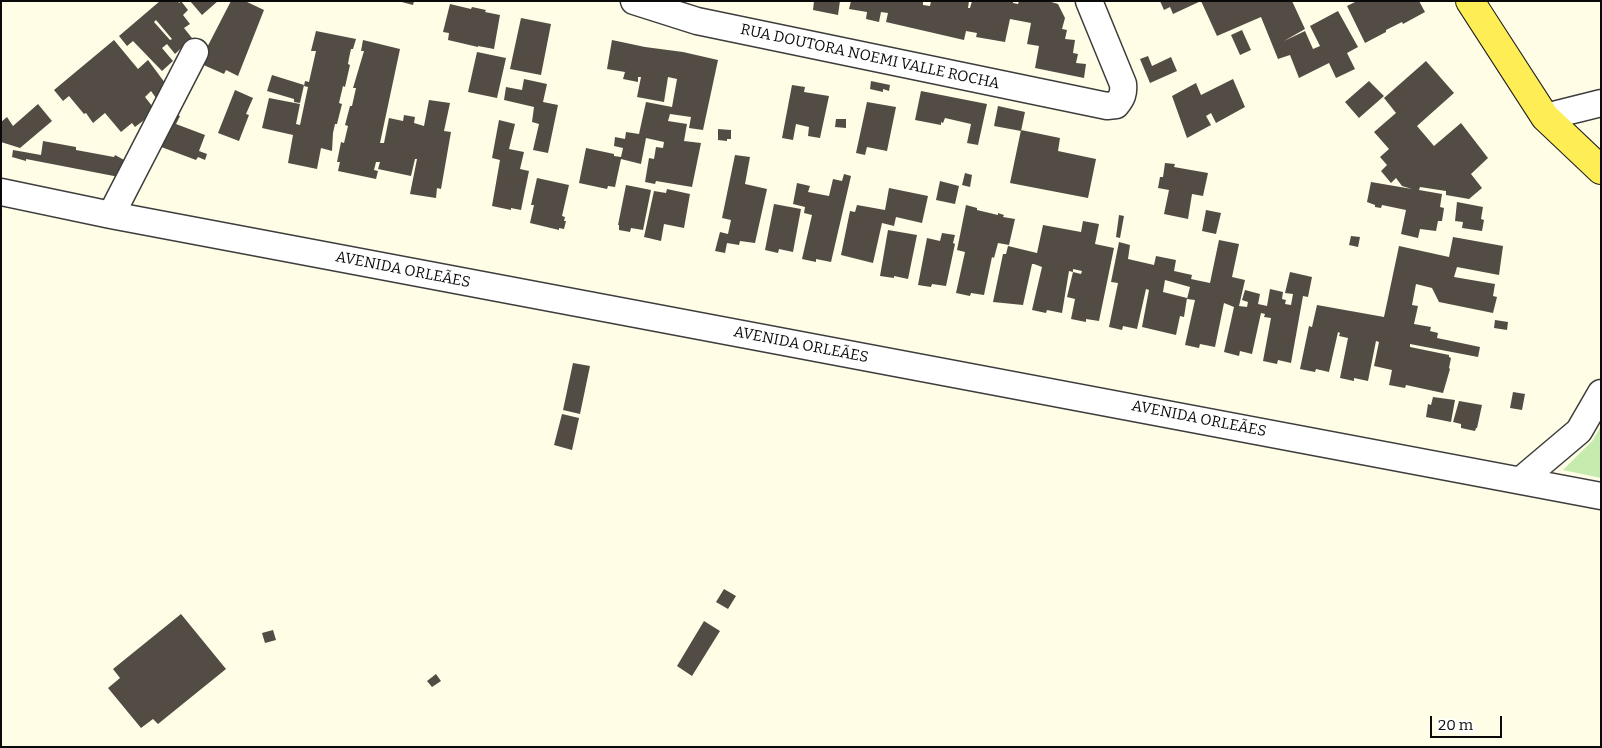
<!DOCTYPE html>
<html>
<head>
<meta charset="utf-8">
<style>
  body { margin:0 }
  #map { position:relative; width:1602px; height:748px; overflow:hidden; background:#fffde6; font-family:Bitter,serif }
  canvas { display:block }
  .frame { position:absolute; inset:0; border:2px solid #0a0a0a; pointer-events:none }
  .scale { position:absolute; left:1430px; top:716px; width:72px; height:22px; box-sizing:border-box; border:2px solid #0a0a0a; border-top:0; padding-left:6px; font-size:15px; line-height:18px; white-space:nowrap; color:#0a0a0a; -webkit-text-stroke:4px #fff; paint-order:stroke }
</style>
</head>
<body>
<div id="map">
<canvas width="1602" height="748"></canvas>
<div class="frame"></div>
<div class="scale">20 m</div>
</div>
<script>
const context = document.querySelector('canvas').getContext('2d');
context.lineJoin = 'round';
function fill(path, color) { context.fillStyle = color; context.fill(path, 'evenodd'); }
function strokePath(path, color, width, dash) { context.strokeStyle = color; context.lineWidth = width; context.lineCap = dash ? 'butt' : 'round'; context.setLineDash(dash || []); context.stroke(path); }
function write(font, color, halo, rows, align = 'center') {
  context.font = font + ' Bitter,serif'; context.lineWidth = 5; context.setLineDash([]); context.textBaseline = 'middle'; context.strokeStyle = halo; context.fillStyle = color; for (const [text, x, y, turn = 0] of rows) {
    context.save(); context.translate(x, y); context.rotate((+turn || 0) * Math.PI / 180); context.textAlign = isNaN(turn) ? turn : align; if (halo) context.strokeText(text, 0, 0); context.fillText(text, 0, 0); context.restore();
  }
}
const green = new Path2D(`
  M 1601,426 L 1601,478 L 1563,470 L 1593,440 Z`);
const building = new Path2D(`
  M 160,1 L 178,1 L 179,3 L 181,1 L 188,10 L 183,15 L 190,24 L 184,28 L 192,38 L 175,54 L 167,44 L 162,48 L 173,61 L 162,71 L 133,41 L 127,46 L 119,36 ZM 156,20 L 172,39 L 170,40 L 154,22 Z
  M 190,1 L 218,1 L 202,15 Z
  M 231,1 L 245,1 L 264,10 L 238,76 L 226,70 L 224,74 L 199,63 Z
  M 398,1 L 414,1 L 413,5 Z
  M 814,1 L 840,1 L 838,15 L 813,10 Z
  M 851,1 L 923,1 L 923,5 L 930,6 L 931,1 L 969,1 L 968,8 L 970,8 L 972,1 L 1013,1 L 1013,3 L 1018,4 L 1019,1 L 1048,1 L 1058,4 L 1065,18 L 1062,29 L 1067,30 L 1065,39 L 1075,40 L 1073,53 L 1078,54 L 1076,63 L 1086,64 L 1084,78 L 1035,68 L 1039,46 L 1027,44 L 1031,23 L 1010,19 L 1005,42 L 976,37 L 977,33 L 966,31 L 964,40 L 886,22 L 888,13 L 881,12 L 879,22 L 866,19 L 867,12 L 849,9 Z
  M 1160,1 L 1201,1 L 1173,14 L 1170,7 L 1164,10 Z
  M 1201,1 L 1292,1 L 1305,29 L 1284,41 L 1305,31 L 1313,49 L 1320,46 L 1310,26 L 1338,11 L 1358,47 L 1347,53 L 1355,69 L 1336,78 L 1329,63 L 1299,78 L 1290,55 L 1278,59 L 1261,17 L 1217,36 Z
  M 1357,1 L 1419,1 L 1425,12 L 1403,24 L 1402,22 L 1386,30 L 1386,32 L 1365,43 L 1347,6 Z
  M 450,4 L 471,9 L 472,7 L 486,10 L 485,12 L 500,15 L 494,49 L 478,46 L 478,47 L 448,40 L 449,33 L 443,32 Z
  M 521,18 L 551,24 L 541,75 L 510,69 Z
  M 1242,30 L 1251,50 L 1240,55 L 1231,35 Z
  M 316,31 L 356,39 L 353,49 L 351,49 L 349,58 L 348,64 L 350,65 L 345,87 L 343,86 L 339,103 L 342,104 L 337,124 L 335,124 L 333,133 L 332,151 L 321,148 L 317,169 L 288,163 L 293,135 L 262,128 L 269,98 L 300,104 L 296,124 L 300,125 L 308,87 L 304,86 L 305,81 L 309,82 L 316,51 L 311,51 Z
  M 114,40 L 138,69 L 148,60 L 168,87 L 156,98 L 151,91 L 145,97 L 156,111 L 135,127 L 132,123 L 121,132 L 105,113 L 93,123 L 86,113 L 84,114 L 69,96 L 63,101 L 54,90 Z
  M 363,40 L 400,49 L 380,143 L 384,143 L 389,118 L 403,121 L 404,115 L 415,117 L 414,123 L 424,126 L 429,100 L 450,103 L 444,131 L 451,132 L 441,189 L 437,188 L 436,198 L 410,194 L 417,159 L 415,159 L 411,176 L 378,169 L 380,162 L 376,162 L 374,170 L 378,171 L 376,179 L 338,171 L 340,162 L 337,162 L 341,142 L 344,143 L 348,126 L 345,125 L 350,106 L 352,106 L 356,88 L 353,88 L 364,51 L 361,51 Z
  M 612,40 L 645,47 L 683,52 L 718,60 L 703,130 L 689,128 L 691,117 L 670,114 L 668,121 L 687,124 L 684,141 L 701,143 L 692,187 L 656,181 L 655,184 L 645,182 L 649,158 L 654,159 L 656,147 L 663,148 L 664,142 L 646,138 L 641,164 L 621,159 L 615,187 L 608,186 L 607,189 L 579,183 L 586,148 L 614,154 L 614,156 L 621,157 L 623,148 L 614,146 L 615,137 L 625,139 L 626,132 L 639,134 L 646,102 L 672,107 L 677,79 L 668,77 L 664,102 L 637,97 L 641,77 L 638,77 L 638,82 L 623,79 L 625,72 L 607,69 Z
  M 477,52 L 506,58 L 497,98 L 468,92 Z
  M 1148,56 L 1152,66 L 1171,57 L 1177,71 L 1150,83 L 1140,59 Z
  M 1426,61 L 1454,93 L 1417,126 L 1434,146 L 1461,123 L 1488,158 L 1471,174 L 1482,188 L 1469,199 L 1446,195 L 1446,191 L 1420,187 L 1419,190 L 1442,194 L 1440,207 L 1444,208 L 1442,221 L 1438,221 L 1436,231 L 1420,229 L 1418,238 L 1401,234 L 1406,210 L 1382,205 L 1381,208 L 1375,207 L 1375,205 L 1367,202 L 1371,182 L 1412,189 L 1402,186 L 1396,178 L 1391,183 L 1381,171 L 1387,165 L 1380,157 L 1389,149 L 1374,132 L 1396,113 L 1384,98 Z
  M 272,75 L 304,85 L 300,103 L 294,102 L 294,99 L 267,91 Z
  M 524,79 L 547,84 L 543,102 L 558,105 L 548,153 L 533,150 L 539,124 L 532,122 L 534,107 L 504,100 L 506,87 L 522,90 Z
  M 1233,79 L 1245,107 L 1216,123 L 1211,113 L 1206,116 L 1211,125 L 1187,138 L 1172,96 L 1196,83 L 1201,95 Z
  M 871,81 L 890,85 L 889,91 L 883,89 L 883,92 L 870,89 Z
  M 1369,81 L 1384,96 L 1359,118 L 1345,102 Z
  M 792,85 L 805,87 L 804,92 L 829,96 L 820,138 L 808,136 L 809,127 L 796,124 L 793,140 L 782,138 Z
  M 235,90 L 253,98 L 246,114 L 249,115 L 239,141 L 218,133 Z
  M 921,91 L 987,104 L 978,145 L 967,143 L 971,124 L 945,118 L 943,123 L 941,122 L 941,125 L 915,120 Z
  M 867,102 L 896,107 L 887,151 L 867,147 L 865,155 L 856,153 Z
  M 38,104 L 52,121 L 20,148 L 1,142 L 1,122 L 7,117 L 13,126 Z
  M 998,106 L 1025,112 L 1021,131 L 994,126 Z
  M 172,113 L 180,116 L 176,124 L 205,135 L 199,151 L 207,154 L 205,160 L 198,157 L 196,160 L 156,145 Z
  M 836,119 L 846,119 L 846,128 L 835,127 Z
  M 499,120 L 515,124 L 509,149 L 524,152 L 520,169 L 529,171 L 521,210 L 511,208 L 511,210 L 492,206 L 500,160 L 492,158 Z
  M 718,129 L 731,130 L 731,139 L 727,139 L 727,141 L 718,140 Z
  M 1021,130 L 1060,138 L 1058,151 L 1096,159 L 1088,198 L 1010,183 Z
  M 43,141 L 76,147 L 76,150 L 114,157 L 115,155 L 126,161 L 119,177 L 26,159 L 26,161 L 12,157 L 13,150 L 41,155 Z
  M 735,155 L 750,157 L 745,184 L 767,189 L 755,243 L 740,241 L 739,245 L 727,243 L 725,253 L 715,251 L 720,232 L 728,234 L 731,220 L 722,218 Z
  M 1165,163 L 1175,164 L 1174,167 L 1208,173 L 1203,196 L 1192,194 L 1188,219 L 1164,214 L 1169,190 L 1158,188 L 1160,177 L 1163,177 Z
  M 965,173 L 972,175 L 970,187 L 962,185 Z
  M 844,174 L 851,176 L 831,262 L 816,259 L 816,262 L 802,259 L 812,215 L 804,213 L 805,207 L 793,204 L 797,183 L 810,186 L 808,192 L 829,196 L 833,179 L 842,181 Z
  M 537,178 L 569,185 L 562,216 L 565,217 L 564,221 L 566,221 L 564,229 L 559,228 L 559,230 L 530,223 L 534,205 L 531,205 Z
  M 940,181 L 959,186 L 955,204 L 936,200 Z
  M 626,185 L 651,190 L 643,230 L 631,228 L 630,232 L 619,230 L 619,225 L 618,225 Z
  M 889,188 L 928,196 L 922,223 L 896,217 L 894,226 L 882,223 L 873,263 L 841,255 L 850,211 L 855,212 L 857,205 L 885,210 Z
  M 667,189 L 690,194 L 684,228 L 664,224 L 661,241 L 644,237 L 654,191 L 666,193 Z
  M 1457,202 L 1483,207 L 1481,219 L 1484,220 L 1482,231 L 1462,228 L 1463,222 L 1455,221 Z
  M 774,204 L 801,209 L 793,252 L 779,249 L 778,253 L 765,250 Z
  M 966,205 L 977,208 L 977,210 L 998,215 L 998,213 L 1004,215 L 1003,217 L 1015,219 L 1009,245 L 998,243 L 994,258 L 992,257 L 984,295 L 971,293 L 970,296 L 956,293 L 965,252 L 957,250 Z
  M 1206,210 L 1221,213 L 1216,234 L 1202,231 Z
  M 1119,215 L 1124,216 L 1120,238 L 1116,237 Z
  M 1083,221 L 1099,224 L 1095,244 L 1114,248 L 1099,321 L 1086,319 L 1086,322 L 1071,319 L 1075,299 L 1067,297 L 1073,272 L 1081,274 L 1082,271 L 1073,269 L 1073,272 L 1069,271 L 1062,313 L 1047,310 L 1046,313 L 1032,310 L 1042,267 L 1034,264 L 1032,264 L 1023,305 L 993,302 L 1003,254 L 1006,254 L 1008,246 L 1037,253 L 1043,225 L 1081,232 Z
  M 888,230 L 917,235 L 908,279 L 894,276 L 894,278 L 880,276 Z
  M 942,233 L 955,235 L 953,243 L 955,244 L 946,286 L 932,284 L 931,287 L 918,285 L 927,238 L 940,241 Z
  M 1351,236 L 1360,237 L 1358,247 L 1349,245 Z
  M 1453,237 L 1503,246 L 1499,275 L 1457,267 L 1454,277 L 1495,284 L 1493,296 L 1497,297 L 1493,313 L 1439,302 L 1432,288 L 1416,284 L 1412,305 L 1418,306 L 1414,324 L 1431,327 L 1430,331 L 1438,333 L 1437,338 L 1480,347 L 1478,357 L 1410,344 L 1410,347 L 1449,355 L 1449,357 L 1451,358 L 1449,368 L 1450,369 L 1443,393 L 1406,385 L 1405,388 L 1389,385 L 1392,370 L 1374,366 L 1379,342 L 1376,341 L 1368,381 L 1354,378 L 1354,381 L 1340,378 L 1348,338 L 1339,336 L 1340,333 L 1338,332 L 1329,372 L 1316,369 L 1315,372 L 1300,369 L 1309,326 L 1312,327 L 1317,305 L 1384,317 L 1399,246 L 1449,257 Z
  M 1219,240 L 1239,244 L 1232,277 L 1245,280 L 1239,306 L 1247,307 L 1248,302 L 1242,300 L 1245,290 L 1260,294 L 1258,304 L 1267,306 L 1270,289 L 1283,292 L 1282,299 L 1286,300 L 1285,304 L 1291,305 L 1293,294 L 1285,293 L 1290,272 L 1312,277 L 1308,297 L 1303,296 L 1291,363 L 1278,360 L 1277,364 L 1263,361 L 1271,318 L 1264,317 L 1265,314 L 1261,313 L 1252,354 L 1240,351 L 1239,356 L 1224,352 L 1234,307 L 1224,303 L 1215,347 L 1200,344 L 1199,348 L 1185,345 L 1195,300 L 1187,299 L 1190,287 L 1165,280 L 1163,292 L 1187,298 L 1184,317 L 1180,316 L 1176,335 L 1142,327 L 1149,290 L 1146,289 L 1137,329 L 1123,326 L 1122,330 L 1109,327 L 1118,283 L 1111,282 L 1119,242 L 1130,245 L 1128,259 L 1154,265 L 1156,256 L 1176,260 L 1174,271 L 1192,275 L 1191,279 L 1210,283 Z
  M 1495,320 L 1508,322 L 1507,330 L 1494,328 Z
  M 573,363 L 590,366 L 580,414 L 563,410 Z
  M 1513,392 L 1525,394 L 1522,410 L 1510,408 Z
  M 1433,397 L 1455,400 L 1451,422 L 1426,417 L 1428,404 L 1431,405 Z
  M 1459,401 L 1482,405 L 1477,428 L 1476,428 L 1475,431 L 1461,428 L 1461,424 L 1453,422 Z
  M 562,414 L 579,418 L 572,450 L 554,445 Z
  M 724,589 L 736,596 L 728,609 L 716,602 Z
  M 181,614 L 226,669 L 158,724 L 153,719 L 141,728 L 108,688 L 120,678 L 113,669 Z
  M 704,621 L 720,631 L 692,676 L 677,666 Z
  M 273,630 L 276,640 L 265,643 L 262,633 Z
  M 436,674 L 441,681 L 432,687 L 427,681 Z`);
const minor = new Path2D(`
  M 634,1 L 697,21 L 1107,106 L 1116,105 C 1122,98 1124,93 1123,84 L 1089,1
  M 1545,117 L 1601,103
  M 1,192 L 111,215 L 1601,496
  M 111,215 L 195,52
  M 1521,480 L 1579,431 L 1601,393`);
const major = new Path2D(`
  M 1470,1 L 1545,117 L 1601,170`);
const streetNames = [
  ["RUA DOUTORA NOEMI VALLE ROCHA",870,57,12],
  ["AVENIDA ORLEÃES",403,270,11],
  ["AVENIDA ORLEÃES",801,345,11],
  ["AVENIDA ORLEÃES",1199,419,11]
];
fill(green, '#c6ebae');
fill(building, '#534c45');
strokePath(minor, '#3d3d3d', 29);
strokePath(major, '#1b1b1b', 30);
strokePath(minor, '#fff', 26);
strokePath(major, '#ffed56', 28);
write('15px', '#0a0a0a', '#fff', streetNames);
</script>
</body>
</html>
